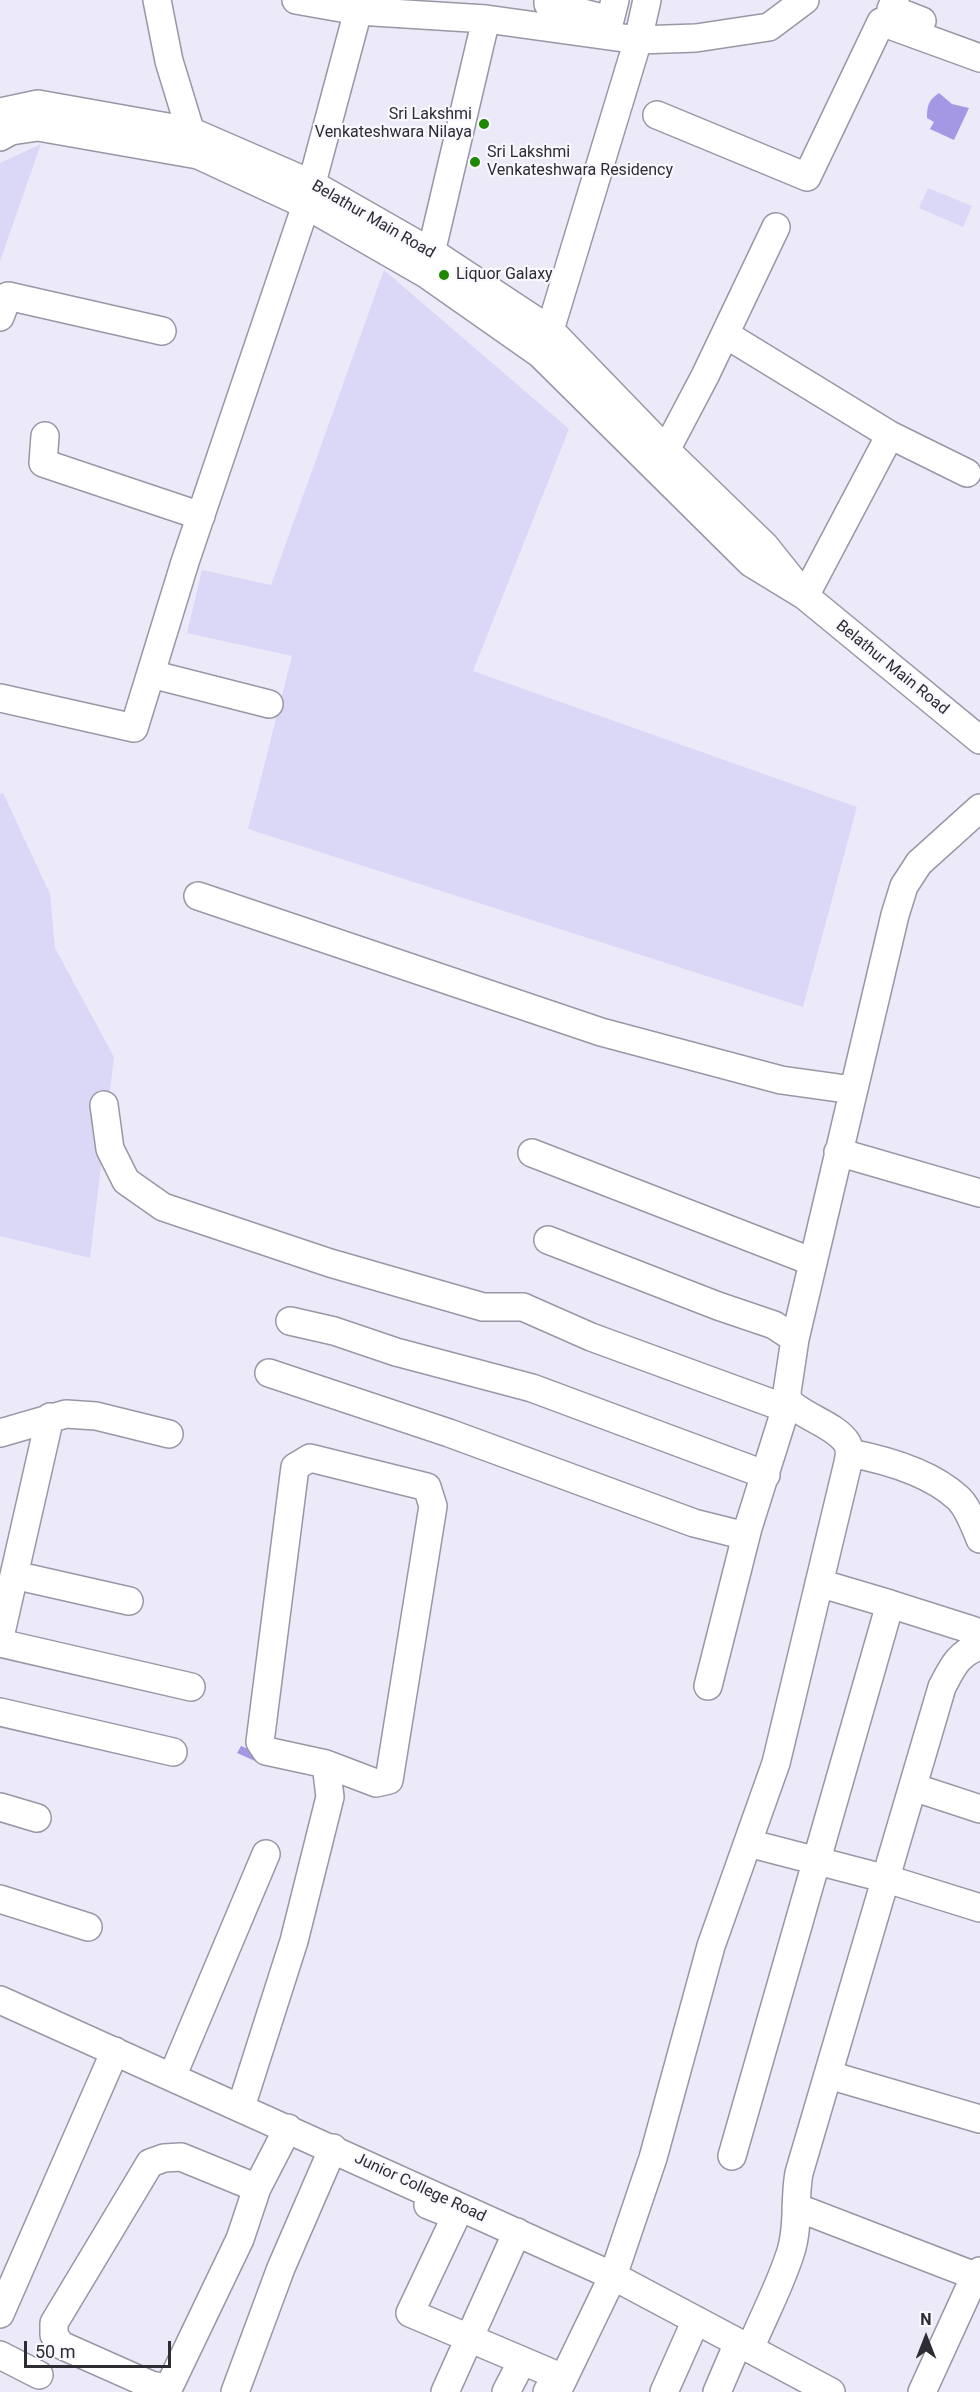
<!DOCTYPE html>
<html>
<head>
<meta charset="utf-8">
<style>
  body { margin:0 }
  #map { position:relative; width:980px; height:2392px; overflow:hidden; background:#eceaf9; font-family:Roboto,sans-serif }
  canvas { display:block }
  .north { position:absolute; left:896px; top:2308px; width:60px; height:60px; -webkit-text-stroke:4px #f9f8ff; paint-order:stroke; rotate:0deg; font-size:16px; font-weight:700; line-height:24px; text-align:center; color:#2c2c32 }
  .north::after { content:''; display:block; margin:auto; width:21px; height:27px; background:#2c2c32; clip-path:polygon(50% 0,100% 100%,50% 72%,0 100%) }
  .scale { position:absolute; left:24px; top:2341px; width:147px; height:27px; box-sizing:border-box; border:3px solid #2c2c32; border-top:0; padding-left:8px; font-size:18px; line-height:21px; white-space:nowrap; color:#2c2c32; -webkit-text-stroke:4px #f9f8ff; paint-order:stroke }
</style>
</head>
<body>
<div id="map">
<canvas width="980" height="2392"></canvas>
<div class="north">N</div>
<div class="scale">50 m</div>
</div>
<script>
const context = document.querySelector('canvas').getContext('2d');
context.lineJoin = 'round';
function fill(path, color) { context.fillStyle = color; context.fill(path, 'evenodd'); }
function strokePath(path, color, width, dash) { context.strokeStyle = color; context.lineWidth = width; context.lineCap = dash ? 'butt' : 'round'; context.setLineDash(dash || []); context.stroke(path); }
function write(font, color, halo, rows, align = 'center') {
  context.font = font + ' Roboto,sans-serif'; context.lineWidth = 4.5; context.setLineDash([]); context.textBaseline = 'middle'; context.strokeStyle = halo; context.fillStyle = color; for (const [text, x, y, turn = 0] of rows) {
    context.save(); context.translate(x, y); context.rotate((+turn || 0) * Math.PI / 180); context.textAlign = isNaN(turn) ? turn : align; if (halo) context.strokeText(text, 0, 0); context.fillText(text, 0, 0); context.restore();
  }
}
const green = new Path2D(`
  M 41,144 L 0,261 L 0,163 Z
  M 928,188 L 972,206 L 963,227 L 919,208 Z
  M 384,270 L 569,429 L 473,671 L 857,807 L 803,1007 L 248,829 L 292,656 L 187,633 L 202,570 L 271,585 Z
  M 3,793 L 50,894 L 55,948 L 114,1057 L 90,1258 L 0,1236 L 0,794 Z`);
const water = new Path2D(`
  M 939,93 L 952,104 L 969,108 L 954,140 L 930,129 L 934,122 L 927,118 C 927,107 928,100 939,93 Z
  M 241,1746 L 268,1757 L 264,1765 L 237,1753 Z`);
const minor = new Path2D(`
  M 157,0 L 169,61 L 195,146
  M 296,0 L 358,11 L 486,19 L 431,253
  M 548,0 L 548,4 L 610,20 L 615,0
  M 895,0 L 891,9 L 922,21
  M 486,19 L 638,40 L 696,38 L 769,27 L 805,0
  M 0,112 L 38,104 L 190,131 L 312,184 L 438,256 L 550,330 L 666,450 L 765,546 L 793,581
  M 657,115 L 807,177 L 881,22 L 980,58
  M 0,137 L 11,131 L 38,127 L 198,155 L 306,205 L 426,274 L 540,354 L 751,563 L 805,596 L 980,740
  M 0,317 L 8,296 L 162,331
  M 725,334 L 890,435 L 967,473
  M 540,345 L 550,330 L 638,40 L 647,0
  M 45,436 L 43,463 L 201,516
  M 666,450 L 705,376 L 776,227
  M 805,596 L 890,435
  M 151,674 L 269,704
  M 0,698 L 134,728 L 185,562 L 306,205 L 358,11
  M 198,896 L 601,1032 L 781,1080 L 853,1090
  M 104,1105 L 110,1149 L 126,1181 L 163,1207 L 330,1263 L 483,1307 L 523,1307 L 591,1337 L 785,1408
  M 838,1152 L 980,1193
  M 532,1153 L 813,1262
  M 548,1240 L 718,1306 L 774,1325 L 795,1339
  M 290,1321 L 334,1331 L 396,1352 L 532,1388 L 766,1475
  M 269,1373 L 449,1433 L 694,1523 L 746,1536
  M 0,1433 L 66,1414 L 96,1416 L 169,1434
  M 850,1453 C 886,1460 930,1472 958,1498 C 968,1507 975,1527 980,1539
  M 14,1575 L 129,1601
  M 890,1604 L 972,1630 L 980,1639
  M 0,1637 L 50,1417
  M 0,1643 L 191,1687
  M 708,1686 L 748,1528 L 788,1401 L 787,1392 L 795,1339 L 895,915 L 904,886 L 919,863 L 980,808
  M 0,1712 L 173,1752
  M 913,1787 L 980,1809
  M 0,1807 L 37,1818
  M 748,1843 L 887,1879 L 980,1908
  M 0,1899 L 88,1927
  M 0,2000 L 613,2276 L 831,2392
  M 829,2075 L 980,2119
  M 172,2077 L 266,1854
  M 241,2107 L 294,1941 L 330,1797 L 326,1764 L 266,1751 L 260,1742 L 295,1467 L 310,1458 L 427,1487 L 433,1506 L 389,1780 L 376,1783 L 326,1764
  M 732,2156 L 890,1604 L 819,1583
  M 257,2188 L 181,2157 L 164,2158 L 150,2163 L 54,2323 L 54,2335 L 61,2345 L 151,2385 L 162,2387 L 170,2385 L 240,2239 L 257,2188 L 288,2128
  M 428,2205 L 456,2216 L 410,2313 L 556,2375 L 547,2392
  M 796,2207 L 975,2276
  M 0,2314 L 115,2051
  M 750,2349 C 763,2317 781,2284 791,2251 C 799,2226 794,2199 799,2173 L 942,1687 C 952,1668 958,1653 980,1646
  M 0,2355 L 39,2375
  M 235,2392 L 281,2268 L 333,2148
  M 445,2392 L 517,2232
  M 506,2392 L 522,2361
  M 557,2392 L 613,2276 L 653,2158 L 711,1946 L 776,1763 L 847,1467 C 849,1459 851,1450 847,1443 C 836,1425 803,1417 788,1401
  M 664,2392 L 696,2320
  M 717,2392 L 738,2343
  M 922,2392 L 975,2276 L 980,2271`);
const markers = [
  [484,124,6,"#1e8800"],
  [475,162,6,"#1e8800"],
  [444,275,6,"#1e8800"]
];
const poiNames = [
  ["Sri Lakshmi",472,115,"right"],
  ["Venkateshwara Nilaya",472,133,"right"],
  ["Sri Lakshmi",487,153],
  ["Venkateshwara Residency",487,171],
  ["Liquor Galaxy",456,275]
];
const streetNames = [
  ["Belathur Main Road",373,220,30],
  ["Belathur Main Road",892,668,39],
  ["Junior College Road",420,2188,25]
];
fill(green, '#dbd7f7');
fill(water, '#a498e4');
strokePath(minor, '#9897a5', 30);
strokePath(minor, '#fff', 27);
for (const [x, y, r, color] of markers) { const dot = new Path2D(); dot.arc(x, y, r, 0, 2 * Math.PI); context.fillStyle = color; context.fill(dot); strokePath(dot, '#f9f8ff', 2); }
write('16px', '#2c2c32', '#f9f8ff', poiNames, 'left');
write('16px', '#2c2c32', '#f9f8ff', streetNames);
</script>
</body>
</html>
